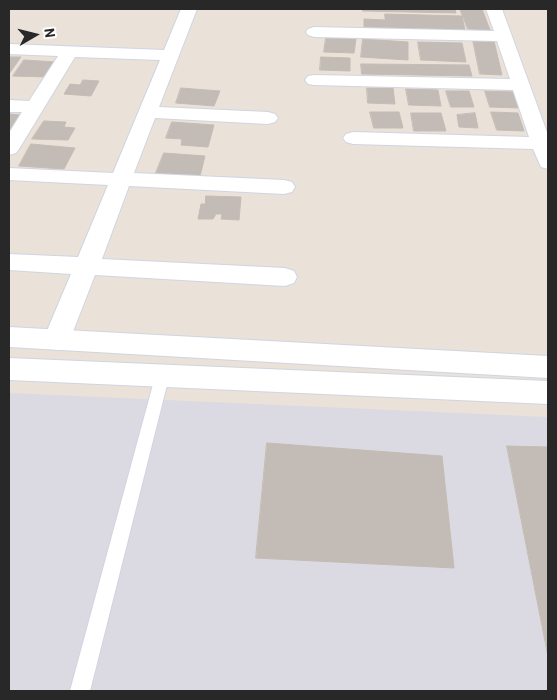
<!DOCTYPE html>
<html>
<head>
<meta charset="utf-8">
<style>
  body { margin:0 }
  #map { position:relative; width:557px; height:700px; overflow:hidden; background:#eae1d9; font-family:Barlow,sans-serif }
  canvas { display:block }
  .frame { position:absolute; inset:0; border:10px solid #282828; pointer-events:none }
  .north { position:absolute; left:10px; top:10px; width:50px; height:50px; -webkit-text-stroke:4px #fff; paint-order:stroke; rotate:82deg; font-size:14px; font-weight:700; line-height:20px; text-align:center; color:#282828 }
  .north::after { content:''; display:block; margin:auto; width:18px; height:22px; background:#282828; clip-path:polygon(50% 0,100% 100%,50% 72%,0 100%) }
</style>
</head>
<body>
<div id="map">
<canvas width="557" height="700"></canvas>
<div class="frame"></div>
<div class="north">N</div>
</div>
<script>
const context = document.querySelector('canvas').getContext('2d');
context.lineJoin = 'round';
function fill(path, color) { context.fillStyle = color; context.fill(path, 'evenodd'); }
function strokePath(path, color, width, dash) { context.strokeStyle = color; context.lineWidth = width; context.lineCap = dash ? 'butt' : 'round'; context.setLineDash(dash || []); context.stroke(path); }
const industrial = new Path2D(`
  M 9,393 L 548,417 L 548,691 L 9,691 Z`);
const building = new Path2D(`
  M 363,9 L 455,9 L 456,13 L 363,11 Z
  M 460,9 L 482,9 L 490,30 L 468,29 Z
  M 385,14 L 462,16 L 465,30 L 364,27 L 364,19 L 385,20 Z
  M 326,38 L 356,39 L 354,53 L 324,52 Z
  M 363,39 L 408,42 L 408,60 L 361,57 Z
  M 473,40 L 494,41 L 502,75 L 480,74 Z
  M 418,42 L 462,43 L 466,62 L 421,60 Z
  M 9,57 L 21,57 L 9,74 Z
  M 321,57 L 350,58 L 350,71 L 320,70 Z
  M 24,60 L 56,62 L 48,77 L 13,76 Z
  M 361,64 L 469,65 L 472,76 L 362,74 Z
  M 83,80 L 99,81 L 91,96 L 64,94 L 70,84 L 80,85 Z
  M 181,88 L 220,91 L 214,106 L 176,103 Z
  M 367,88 L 393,88 L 395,104 L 368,103 Z
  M 406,89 L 438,90 L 441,106 L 409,105 Z
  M 446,91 L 469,91 L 474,107 L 451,107 Z
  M 485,91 L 514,92 L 519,108 L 490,107 Z
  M 370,112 L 399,112 L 403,128 L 374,128 Z
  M 491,112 L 518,113 L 524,131 L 497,130 Z
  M 411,113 L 441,113 L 446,131 L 414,131 Z
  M 475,113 L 478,128 L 459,127 L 457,115 Z
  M 9,114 L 21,115 L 9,134 Z
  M 44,121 L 66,122 L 64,127 L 75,128 L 68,140 L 32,139 Z
  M 172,122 L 214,125 L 208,147 L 181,145 L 182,139 L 166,138 Z
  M 31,144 L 75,148 L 64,169 L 19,166 Z
  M 164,153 L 205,156 L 200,176 L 156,173 Z
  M 206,196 L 241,197 L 239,220 L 221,219 L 222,214 L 216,214 L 213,219 L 198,219 L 201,204 L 205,204 Z
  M 267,443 L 442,456 L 454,568 L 256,558 Z
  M 507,446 L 548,447 L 548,656 Z`);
const service = new Path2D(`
  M 162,371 L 167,373 L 169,377 L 90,691 L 70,691 L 155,377 L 157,373 Z`);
const minor = new Path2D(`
  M 181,9 L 197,9 L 159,107 L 268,112 L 275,114 L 278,118 L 275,122 L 268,124 L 155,118 L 134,173 L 284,180 L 292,182 L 295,187 L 292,192 L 284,194 L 129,186 L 102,259 L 285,268 L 294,271 L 297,277 L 294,283 L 285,286 L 95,275 L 67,347 L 57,350 L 47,347 L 43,340 L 71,274 L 9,270 L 9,254 L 78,257 L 108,185 L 9,180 L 9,168 L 113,173 L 160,60 L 75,57 L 19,149 L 16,153 L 9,155 L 9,133 L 22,112 L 9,112 L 9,100 L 29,101 L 58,56 L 9,54 L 9,44 L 164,50 Z
  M 486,9 L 502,9 L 548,135 L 548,169 L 541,167 L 533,149 L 353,144 L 346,142 L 343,138 L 346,134 L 353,132 L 529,137 L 513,90 L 314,85 L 308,84 L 305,80 L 308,76 L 314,75 L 510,79 L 497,41 L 314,37 L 308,35 L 306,32 L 308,29 L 314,27 L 494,31 Z`);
const tertiary = new Path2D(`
  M 9,327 L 548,356 L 548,378 L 9,347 Z
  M 9,358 L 548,381 L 548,404 L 9,380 Z`);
fill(industrial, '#dbdae2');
fill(building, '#c2bbb6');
strokePath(building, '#c5bcb3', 1);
strokePath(service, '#cfd5e1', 2);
strokePath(minor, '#cfd5e1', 2);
strokePath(tertiary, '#cfd5e1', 2);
fill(service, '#fff');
fill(minor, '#fff');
fill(tertiary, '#fff');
</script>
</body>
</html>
